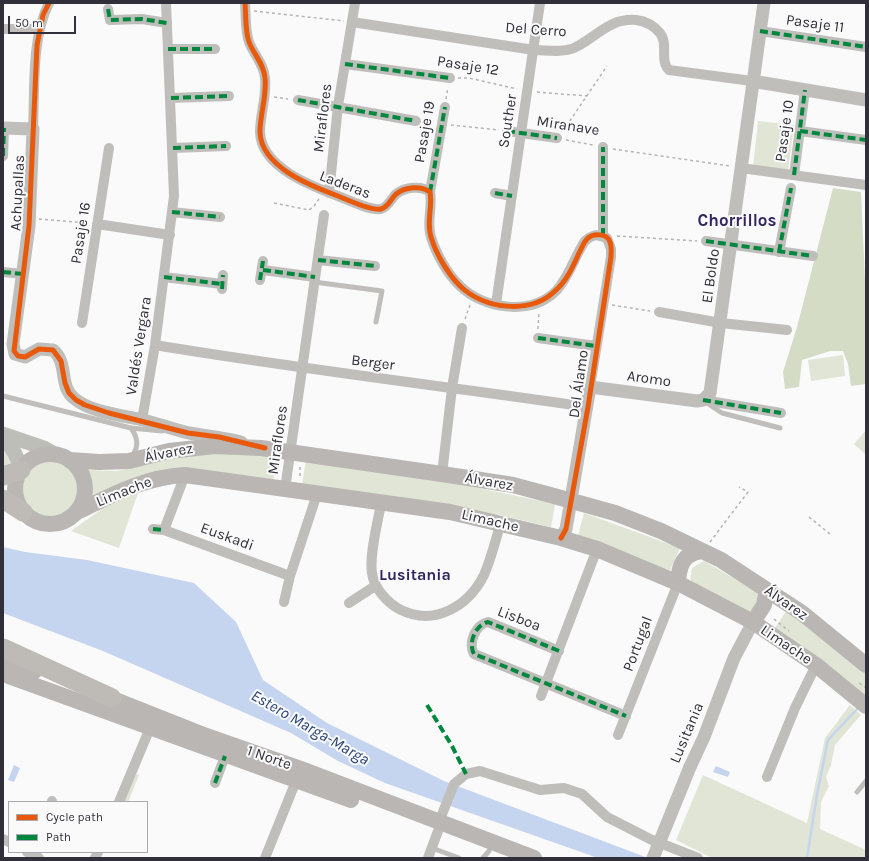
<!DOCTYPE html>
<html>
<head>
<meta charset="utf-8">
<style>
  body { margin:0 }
  #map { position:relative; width:869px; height:861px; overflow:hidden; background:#fafafa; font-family:Karla,sans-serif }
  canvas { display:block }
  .frame { position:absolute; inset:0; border:4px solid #312f3a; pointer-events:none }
  .legend { position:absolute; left:8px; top:801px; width:140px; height:52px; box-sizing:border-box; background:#fafafa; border:1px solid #aaa9ad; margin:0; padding:5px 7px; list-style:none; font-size:12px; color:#312f3a }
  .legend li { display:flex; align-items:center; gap:8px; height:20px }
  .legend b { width:20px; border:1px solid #aaa9ad }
  .scale { position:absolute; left:8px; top:16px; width:68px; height:18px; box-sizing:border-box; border:2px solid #312f3a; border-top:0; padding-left:5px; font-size:12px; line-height:14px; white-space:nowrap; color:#312f3a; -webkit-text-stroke:3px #fafafa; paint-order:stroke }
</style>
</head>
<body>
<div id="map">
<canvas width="869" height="861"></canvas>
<div class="frame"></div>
<ul class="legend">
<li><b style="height:5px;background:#e8590c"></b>Cycle path</li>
<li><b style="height:5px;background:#00873e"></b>Path</li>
</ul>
<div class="scale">50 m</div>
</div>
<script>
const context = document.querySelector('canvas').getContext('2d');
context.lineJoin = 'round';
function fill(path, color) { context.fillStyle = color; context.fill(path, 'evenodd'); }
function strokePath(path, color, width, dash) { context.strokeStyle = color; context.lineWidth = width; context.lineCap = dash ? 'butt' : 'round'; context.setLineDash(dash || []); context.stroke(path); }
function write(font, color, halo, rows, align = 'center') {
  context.font = font + ' Karla,sans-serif'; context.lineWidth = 4; context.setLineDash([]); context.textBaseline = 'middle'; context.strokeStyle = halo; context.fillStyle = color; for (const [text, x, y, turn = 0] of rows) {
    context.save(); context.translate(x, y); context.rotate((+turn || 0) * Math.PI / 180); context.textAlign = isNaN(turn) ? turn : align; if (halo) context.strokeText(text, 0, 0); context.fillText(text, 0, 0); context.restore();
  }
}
const green = new Path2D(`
  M 758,121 L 794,125 L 788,171 L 753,167 Z
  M 843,355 L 845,376 L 811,381 L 808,360 Z
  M 866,430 L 866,455 L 854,444 Z
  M 3,443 L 12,461 L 11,464 L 3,467 Z
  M 216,451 L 277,456 L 273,482 L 212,473 L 93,498 L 87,470 L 117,471 L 189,454 Z
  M 306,460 L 460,484 L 555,504 L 551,527 L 500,515 L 302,485 Z
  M19 492a30 30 0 1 1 60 0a30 30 0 1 1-60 0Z
  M 138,493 L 119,548 L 71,531 L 103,508 Z
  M 584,513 L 680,548 L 669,573 L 578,536 Z
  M 704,561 L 759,593 C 759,603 756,608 747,613 L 694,585 L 690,579 L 692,568 Z
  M 787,610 L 866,671 L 866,698 L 775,628 Z
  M 850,705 L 861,715 L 835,745 L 831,765 L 826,777 L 829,786 L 821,802 L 820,829 L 866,850 L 866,858 L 712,858 L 676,840 L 703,775 L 807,823 L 825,738 Z
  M 136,774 L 139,775 L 128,802 L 124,802 Z`);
const forest = new Path2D(`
  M 833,188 L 861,192 L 866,302 L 866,384 L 851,386 L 848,364 L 843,351 L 830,351 L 802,360 L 799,387 L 785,389 L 783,372 L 797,327 Z`);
const water = new Path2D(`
  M 3,547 L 25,552 L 87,560 L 194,583 L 236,622 L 263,680 L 327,723 L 444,781 L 648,858 L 598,858 L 385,783 L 338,761 L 291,733 L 103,651 L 3,613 Z
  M 14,765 L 20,768 L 14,782 L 8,780 Z
  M 716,766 L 730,772 L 728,777 L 713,772 Z`);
const stream = new Path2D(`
  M 807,858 L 817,795 L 828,740 L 858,708`);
const path = new Path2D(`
  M 254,11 L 344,21
  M 458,78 L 469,78 L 517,89
  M 537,92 L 587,96
  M 274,97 L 288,99
  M 446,99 L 448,87
  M 425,122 L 433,123
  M 451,125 L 499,130
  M 563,131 L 607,66
  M 566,140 L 593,145
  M 613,149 L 730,166
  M 274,203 L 309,210 L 314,206 L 319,199
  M 39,219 L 87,223
  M 617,236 L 697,241
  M 612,305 L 650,311
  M 465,319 L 470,305
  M 538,329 L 539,311
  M 300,467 L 300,479
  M 809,517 L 830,534
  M 710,542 L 748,492 L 739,487
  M 774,619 L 789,631
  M 859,683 L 866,688`);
const service = new Path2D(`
  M 314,282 L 382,291 L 376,322
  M 3,396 L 131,428 L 162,431
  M 707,403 L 722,413 L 780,428
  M 131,428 C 138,438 139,446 132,456
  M 857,792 L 866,781
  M 432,848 L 459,858
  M 483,858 L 489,851`);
const minor = new Path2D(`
  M 245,3 C 246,15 245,31 249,42 C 254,55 264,64 265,78 C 267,96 260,114 260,132 C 261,167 311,186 338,196 C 348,200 371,211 381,209 C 388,207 391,199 396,194 C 405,187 421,185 430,192 C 433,207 426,222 431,237 C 436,254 448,275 461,287 C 485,309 531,316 556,291 C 570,276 574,257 585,241 C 588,238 592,236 596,235 L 607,238 L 611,249 L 611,257 L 590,387
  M 108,9 L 110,20 L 142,19 L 167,23
  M 352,22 L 534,50 C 546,50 562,53 574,48 C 596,38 608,18 636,20 C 645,21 654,26 660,33 C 669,44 659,60 669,70 L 752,81
  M 3,29 L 40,29
  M 760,31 L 866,47
  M 168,49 L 215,49
  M 345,64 L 450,78
  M 171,98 L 229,96
  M 298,100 L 416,121
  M 33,129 C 35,89 31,39 49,3
  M 507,131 L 557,138
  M 800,131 L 866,140
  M 173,148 L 226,146
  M 3,156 L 4,128
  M 741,168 L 866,185
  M 794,175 L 805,90
  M 430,192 L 445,107
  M 329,193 L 338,106 L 355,3
  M 495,193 L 512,196
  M 172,212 L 220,217
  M 97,224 L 170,235
  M 603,236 L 603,147
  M 706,241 L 813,256
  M 779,252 L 791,188
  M 318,260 L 375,266
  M 263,270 L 315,277
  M 3,272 L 23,274
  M 164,277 L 222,284
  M 260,280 L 263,261
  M 222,289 L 223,275
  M 496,304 L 540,3
  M 659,312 L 721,323 L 787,330
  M 82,323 L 109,148
  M 538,338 L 596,346
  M 155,345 C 299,369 444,386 588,407
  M 703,400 L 781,413
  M 142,420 L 155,345 L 174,196 L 166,3
  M 442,474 L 452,388 L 462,328
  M 288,489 L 286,482 L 324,215
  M 381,503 C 378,522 369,555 372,573 C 374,588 387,603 401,610 C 434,626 468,607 484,575 C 491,559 496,539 501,522
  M 153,529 L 164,530 L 290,576
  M 164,530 L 185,475
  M 284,602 L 290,576 L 317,494
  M 349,603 L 375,586
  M 559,651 L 488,622 C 475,625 468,643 474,654 L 479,656 L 626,716
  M 541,696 L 597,549
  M 618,735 L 678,583
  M 767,777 L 795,708 L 816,665
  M 215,783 L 225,756
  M 52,802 L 52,801
  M 119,802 L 150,728
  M 439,822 L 454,784 L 466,774 L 480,771 L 540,790 L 564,788 L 582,794 L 607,817 L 652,840 L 698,858
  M 3,839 L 9,842
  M 27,852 L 39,858
  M 95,858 L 98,852
  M 265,858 L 298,776
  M 428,858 L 438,831`);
const tertiary = new Path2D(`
  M 752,81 L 866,100
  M 3,128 L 33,129 L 29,226 L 13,344 L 15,354 L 25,357 L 39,349 L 53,350 C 69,363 58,387 75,399 C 91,412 119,415 139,419 C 156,423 172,429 189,433 C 207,436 224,438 241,442
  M 561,538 L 566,529 L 590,387 L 697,401 L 703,400 L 710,393 L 764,3
  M 690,767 L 704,737 L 734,658 L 753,622`);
const secondary = new Path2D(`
  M 3,434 L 44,448 L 56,455
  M 3,439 C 13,447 18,458 21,470`);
const primary = new Path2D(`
  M15 489a35 35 0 1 1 70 0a35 35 0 1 1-70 0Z
  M 69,460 L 99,462 L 129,461 L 169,451 L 215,446 L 261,448 L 442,474 L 513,485 L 554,496 L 615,513 L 661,531 L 721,560 L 802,613 L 866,665
  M 77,512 C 112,495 145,477 185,475 L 450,512 L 561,538 L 597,549 L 678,583 L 753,622 L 816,665 L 866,706
  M 678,583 C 679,565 683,554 701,551
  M 753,622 L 764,605 L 767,590
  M 3,659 L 35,671
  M 3,674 L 351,800
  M 100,694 L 201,734 L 301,769 L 534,858`);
const motorway = new Path2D(`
  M 3,476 L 21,470
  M 3,499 L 23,512
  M 3,648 L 112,698`);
const tertiaryBridge = new Path2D(`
  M 653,858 L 690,767`);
const quiet = new Path2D(`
  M 108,9 L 110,20 L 142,19 L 167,23
  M 760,31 L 866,47
  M 168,49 L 215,49
  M 345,64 L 450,78
  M 171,98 L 229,96
  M 298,100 L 416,121
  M 507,131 L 557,138
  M 800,131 L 866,140
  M 173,148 L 226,146
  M 3,156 L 4,128
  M 794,175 L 805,90
  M 430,192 L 445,107
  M 495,193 L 512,196
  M 172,212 L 220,217
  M 603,236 L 603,147
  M 706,241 L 813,256
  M 779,252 L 791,188
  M 318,260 L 375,266
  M 263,270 L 315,277
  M 3,272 L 23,274
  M 164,277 L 222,284
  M 260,280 L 263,261
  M 222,289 L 223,275
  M 538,338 L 596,346
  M 703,400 L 781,413
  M 153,529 L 164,530
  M 559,651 L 488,622 C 475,625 468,643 474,654 L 479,656 L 626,716
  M 427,705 L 452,746 L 466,774
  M 215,783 L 225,756
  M 52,802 L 52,801`);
const cycleway = new Path2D(`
  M 49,3 L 43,15 L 37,45 L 29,226 L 14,351 L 18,356 L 25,357 L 39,349 L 53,350 L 61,361 L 65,383 L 69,393 L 76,400 L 85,405 L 109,413 L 188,433 L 219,437 L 265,448
  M 245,3 C 246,15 245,31 249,42 C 254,55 264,64 265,78 C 267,96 260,114 260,132 C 261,167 311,186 338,196 C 348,200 371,211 381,209 C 388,207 391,199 396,194 C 405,187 421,185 430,192 C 433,207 426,221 431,237 C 436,254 448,274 460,286 C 484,309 530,315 555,291 C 567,281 573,266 579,253 C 582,248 583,243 587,239 C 593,233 607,233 610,242 C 612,247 611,252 611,257 L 588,407 L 566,529 L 561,538`);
const streetNames = [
  ["Pasaje 11",815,24,8],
  ["Del Cerro",536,30,4],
  ["Pasaje 12",468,66,9],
  ["Miraflores",323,118,-83],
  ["Souther",508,121,-81],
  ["Miranave",568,126,9],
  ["Pasaje 10",785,131,-82],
  ["Pasaje 19",425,132,-80],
  ["Laderas",345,185,21],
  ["Achupallas",18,193,-87],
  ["Pasaje 16",81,233,-81],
  ["El Boldo",711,276,-82],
  ["Valdés Vergara",139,346,-81],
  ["Berger",373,363,7],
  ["Aromo",649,379,8],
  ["Del Álamo",579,384,-82],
  ["Miraflores",278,440,-82],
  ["Álvarez",169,453,-11],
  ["Álvarez",489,482,10],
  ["Limache",124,492,-22],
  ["Limache",490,521,13],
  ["Euskadi",227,537,20],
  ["Álvarez",786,603,35],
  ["Lisboa",519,619,21],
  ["Portugal",638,644,-69],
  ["Limache",786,645,34],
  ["Lusitania",687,733,-67],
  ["1 Norte",269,758,19]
];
const neighbourhoodNames = [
  ["Lusitania",415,575]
];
const waterNames = [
  ["Estero Marga-Marga",310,728,30]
];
const quarterNames = [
  ["Chorrillos",737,221]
];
fill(green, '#e0e5d6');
fill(forest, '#d4dcc6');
fill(water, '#c5d4ef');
strokePath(stream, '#c5d4ef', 2.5);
strokePath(path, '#b5b4b2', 1.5, [3, 3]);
strokePath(service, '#bfbeba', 5);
strokePath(minor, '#bfbeba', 10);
strokePath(tertiary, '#bfbeba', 13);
strokePath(secondary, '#bebeb9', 15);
strokePath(primary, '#b9b6b3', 16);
strokePath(motorway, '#bebbb7', 19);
strokePath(tertiaryBridge, '#bfbeba', 13);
strokePath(quiet, '#00873e', 4, [8, 4]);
strokePath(cycleway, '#e8590c', 5);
write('15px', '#312f3a', '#fafafa', streetNames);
write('bold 16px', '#322661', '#fafafa', neighbourhoodNames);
write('italic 16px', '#284374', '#fafafa', waterNames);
write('bold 17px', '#322661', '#fafafa', quarterNames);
</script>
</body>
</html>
